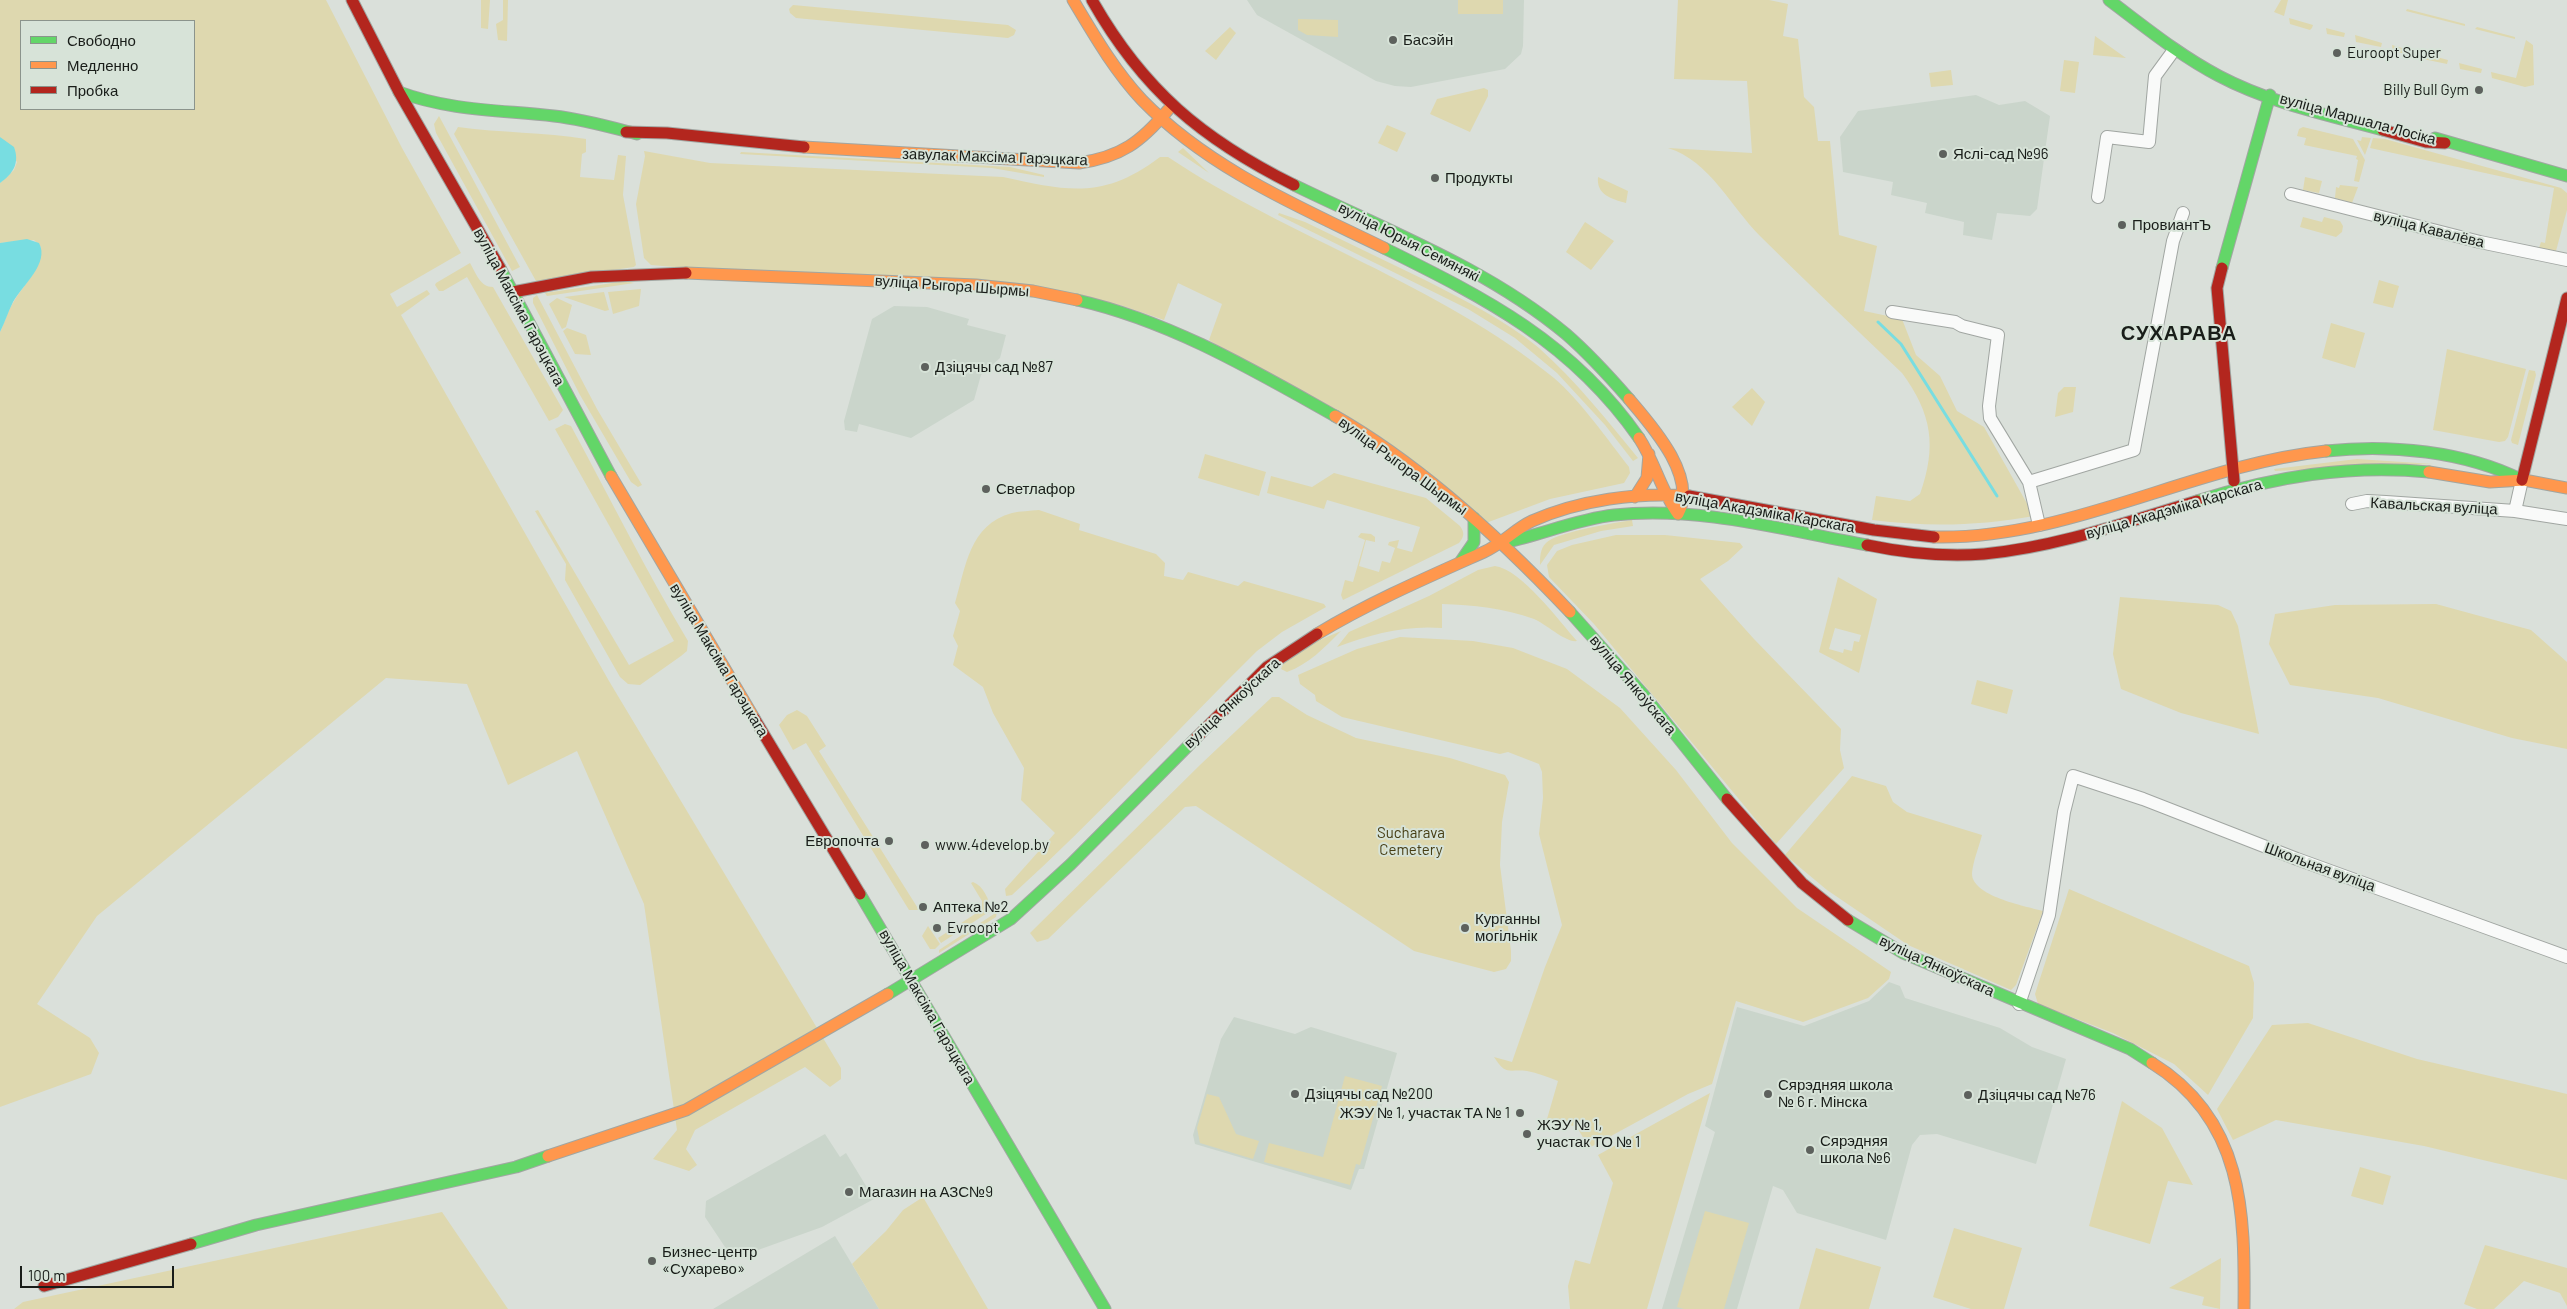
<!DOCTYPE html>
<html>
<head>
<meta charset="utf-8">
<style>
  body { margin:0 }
  #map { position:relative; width:2567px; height:1309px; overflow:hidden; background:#dae0da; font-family:Barlow,sans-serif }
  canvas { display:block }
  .legend { position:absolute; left:20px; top:20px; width:175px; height:90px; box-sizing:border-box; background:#d7e3d8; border:1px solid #8b948c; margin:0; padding:6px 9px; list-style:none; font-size:15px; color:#191d19 }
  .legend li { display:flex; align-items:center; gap:10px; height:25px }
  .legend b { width:25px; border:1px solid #8b948c }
  .scale { position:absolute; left:20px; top:1266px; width:154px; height:22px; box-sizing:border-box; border:2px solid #191d19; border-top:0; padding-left:6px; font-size:15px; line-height:18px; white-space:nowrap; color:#191d19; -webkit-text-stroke:4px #d7e3d8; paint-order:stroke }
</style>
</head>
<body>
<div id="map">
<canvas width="2567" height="1309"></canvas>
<ul class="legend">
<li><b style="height:6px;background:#63d668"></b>Свободно</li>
<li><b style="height:6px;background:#ff974d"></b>Медленно</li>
<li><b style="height:6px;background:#b3261e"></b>Пробка</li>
</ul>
<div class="scale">100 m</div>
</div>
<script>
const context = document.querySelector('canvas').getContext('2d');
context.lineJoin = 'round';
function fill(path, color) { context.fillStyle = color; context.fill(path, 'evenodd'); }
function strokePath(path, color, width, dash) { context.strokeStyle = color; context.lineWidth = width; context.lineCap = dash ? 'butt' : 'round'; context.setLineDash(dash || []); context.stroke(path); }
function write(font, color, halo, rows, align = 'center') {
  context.font = font + ' Barlow,sans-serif'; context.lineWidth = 4; context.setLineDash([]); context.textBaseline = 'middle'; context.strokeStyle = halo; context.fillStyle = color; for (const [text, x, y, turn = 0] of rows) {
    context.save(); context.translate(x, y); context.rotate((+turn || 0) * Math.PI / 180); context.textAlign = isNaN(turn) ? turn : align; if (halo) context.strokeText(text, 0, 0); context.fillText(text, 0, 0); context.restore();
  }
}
const built = new Path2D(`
  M 1247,0 L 1524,0 L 1523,46 L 1521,54 L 1505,69 L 1411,87 L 1395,86 L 1376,81 L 1257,15 Z
  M 1976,95 L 1999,105 L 2025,101 L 2050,116 L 2037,209 L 2030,216 L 1997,213 L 1992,240 L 1963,235 L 1964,222 L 1925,213 L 1927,203 L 1891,195 L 1893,182 L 1843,172 L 1840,137 L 1858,111 Z
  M 894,306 L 927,307 L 969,319 L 967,325 L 1006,335 L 1000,358 L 981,375 L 974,400 L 911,438 L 859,424 L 857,432 L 845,430 L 844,421 L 872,319 Z
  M 1889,982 L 1900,986 L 1905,998 L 2000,1028 L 2032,1047 L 2066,1059 L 2036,1164 L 1937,1134 L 1920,1135 L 1912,1145 L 1886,1240 L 1797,1213 L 1783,1190 L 1773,1186 L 1737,1309 L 1662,1309 L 1715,1132 L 1705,1126 L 1737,1007 L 1804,1026 L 1869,1001 Z
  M 1234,1017 L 1295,1034 L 1311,1027 L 1397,1053 L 1364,1169 L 1359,1169 L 1351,1190 L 1195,1144 L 1193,1135 L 1221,1039 Z
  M 825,1134 L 840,1157 L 846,1153 L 874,1199 L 822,1227 L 733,1259 L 705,1217 L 706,1201 Z
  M 835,1236 L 879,1309 L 713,1309 Z`);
const green = new Path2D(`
  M 0,0 L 326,0 L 402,148 L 461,253 L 390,294 L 397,307 L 427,290 L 430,294 L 401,315 L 609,681 L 841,1068 L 841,1079 L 830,1087 L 805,1067 L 695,1130 L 686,1149 L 697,1165 L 689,1171 L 653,1159 L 677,1130 L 644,904 L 577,751 L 508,785 L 467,684 L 386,678 L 97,916 L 37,1004 L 90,1038 L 99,1053 L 91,1074 L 0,1107 L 0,332 C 5,322 7,312 13,303 C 23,285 42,269 41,247 L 34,240 L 0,243 L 0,183 L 14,170 L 17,162 L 0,137 ZM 21,21 L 194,21 L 194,109 L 21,109 Z
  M 481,0 L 490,0 L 488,29 L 481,28 Z
  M 503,0 L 508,0 L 507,41 L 498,40 L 496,24 L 503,20 Z
  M 1458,0 L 1503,0 L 1503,14 L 1458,14 Z
  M 1678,0 L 1769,0 L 1788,4 L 1783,36 L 1798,39 L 1804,97 L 1814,107 L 1818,141 L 1830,141 L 1839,235 L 1877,246 L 1864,311 L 1902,319 L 1916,355 L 1940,376 L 1957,411 L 1984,427 L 2034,516 C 1977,526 1929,527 1872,520 L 1876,496 L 1910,501 L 1920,494 C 1937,446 1932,414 1902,373 C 1854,327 1806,282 1760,236 C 1730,206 1710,161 1668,148 L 1752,153 L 1747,81 L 1674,79 Z
  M 2281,0 L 2288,0 L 2284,16 L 2274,12 Z
  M 793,5 L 1008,25 L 1016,30 L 1014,35 L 1008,38 L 796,18 L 790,13 L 789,9 Z
  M 2407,9 L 2465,24 L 2465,26 L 2406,11 Z
  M 2289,18 L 2313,25 L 2312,28 L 2310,30 L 2290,24 Z
  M 1298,19 L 1338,20 L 1338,37 L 1307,35 L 1298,30 Z
  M 1230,27 L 1236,33 L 1216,60 L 1205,51 Z
  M 2477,27 L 2515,37 L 2515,39 L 2475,29 Z
  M 2326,28 L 2345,33 L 2344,37 L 2327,34 Z
  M 2355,35 L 2382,43 L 2381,47 L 2356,42 Z
  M 2095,36 L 2126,58 L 2093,55 Z
  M 2526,40 L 2533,45 L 2534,85 L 2525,87 L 2492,78 L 2491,72 L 2516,78 Z
  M 2392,45 L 2412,51 L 2411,54 L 2393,52 Z
  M 2422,53 L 2448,60 L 2447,64 L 2423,59 Z
  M 2064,60 L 2079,62 L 2075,93 L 2060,91 Z
  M 2459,63 L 2482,69 L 2481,73 L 2460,69 Z
  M 1951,70 L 1953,85 L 1931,87 L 1929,73 Z
  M 1484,88 L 1488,90 L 1488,96 L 1470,132 L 1430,114 L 1437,99 Z
  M 439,116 L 520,267 L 512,271 L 436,133 L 434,124 Z
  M 1387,125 L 1406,133 L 1397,152 L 1378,143 Z
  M 458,127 C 501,133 544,132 586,139 L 586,152 L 582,154 L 580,177 L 614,180 L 618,155 L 626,156 L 623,195 L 636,265 L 634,267 L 536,281 L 454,134 Z
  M 2303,127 L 2353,139 L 2365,160 L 2359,182 L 2354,181 L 2358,160 L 2356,159 L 2357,156 L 2304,145 L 2306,138 L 2297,136 L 2299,129 Z
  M 2362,137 L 2371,138 L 2365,155 L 2357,140 L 2361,141 Z
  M 2373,138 L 2385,139 L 2561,188 L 2567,193 L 2567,210 L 2556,251 L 2539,248 L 2541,242 L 2545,243 L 2554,188 L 2370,148 Z
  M 1183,148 L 1209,173 L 1178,152 Z
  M 644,151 L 710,163 L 1003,177 C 1068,191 1103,200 1160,157 L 1168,157 C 1291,239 1438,283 1554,378 C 1579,399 1608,440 1629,467 L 1630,473 L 1624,483 L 1550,499 L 1486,523 L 1209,340 L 1222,304 L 1178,283 L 1164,320 L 1120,305 L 651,265 L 644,258 L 636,204 L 645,156 Z
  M 741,152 L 1010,167 L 1044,175 L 1044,177 L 992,168 L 740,154 Z
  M 1598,177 L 1628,191 L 1626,203 C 1612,199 1596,195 1598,177 Z
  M 2305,177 L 2322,181 L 2319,193 L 2303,190 Z
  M 2340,185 L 2358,187 L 2352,203 L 2335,198 L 2336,187 L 2339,188 Z
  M 1279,213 L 1305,222 C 1345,241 1385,261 1425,280 C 1464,300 1505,320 1539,348 C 1576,381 1607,420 1638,458 L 1633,461 L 1605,425 L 1557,373 L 1515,338 L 1468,309 L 1278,215 Z
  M 2303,217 L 2322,222 L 2324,217 L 2340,221 L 2343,226 L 2342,232 L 2336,237 L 2300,227 Z
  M 1585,222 L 1614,241 L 1591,270 L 1566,252 Z
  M 470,263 C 476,273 480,287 493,287 L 563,410 L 558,417 L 549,421 L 467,277 L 443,291 L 439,291 L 435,285 L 436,283 Z
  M 2379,280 L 2399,286 L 2393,308 L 2373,303 Z
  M 626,281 L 634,283 L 547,296 L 545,293 Z
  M 641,289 L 639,306 L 613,314 L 608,292 Z
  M 604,292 L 609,310 L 605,311 L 564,297 Z
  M 537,295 L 597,409 L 642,485 L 638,487 L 631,482 L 580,395 L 533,303 L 533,298 Z
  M 557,298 L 572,305 L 566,327 L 562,329 L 549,304 Z
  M 2331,323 L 2365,333 L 2355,368 L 2322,358 Z
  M 567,328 L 586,335 L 591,355 L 575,354 L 563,331 Z
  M 2447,349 L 2526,369 L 2508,437 L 2505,441 L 2499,442 L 2433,430 Z
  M 2529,370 L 2535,371 L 2536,375 L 2518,445 L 2512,443 L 2511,440 Z
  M 2064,387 L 2076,387 L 2073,412 L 2055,417 L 2058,393 Z
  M 1752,388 L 1765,402 L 1752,426 L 1732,407 Z
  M 565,424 L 571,426 C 610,498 646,571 688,641 L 687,651 L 681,656 L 640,685 L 628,684 L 620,677 L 565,580 L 566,564 L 535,511 L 538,510 L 629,665 L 674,641 L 555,429 Z
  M 1205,454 L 1266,472 L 1259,496 L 1198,478 Z
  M 2357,459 L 2433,464 L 2275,471 L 2274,469 Z
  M 1334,473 L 1426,498 L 1460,526 C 1465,533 1464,537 1459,543 L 1343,600 L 1341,595 L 1345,580 L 1353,582 L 1365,540 L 1358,537 L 1361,533 L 1371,534 L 1375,537 L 1375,542 L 1366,540 L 1359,566 L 1379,572 L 1382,561 L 1390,563 L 1395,548 L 1388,545 L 1389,542 L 1399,540 L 1397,548 L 1412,552 L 1420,527 L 1327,500 L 1324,509 L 1267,493 L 1271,476 L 1312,487 Z
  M 1039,510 L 1080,524 L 1079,530 L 1156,554 L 1165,563 L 1164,576 L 1183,580 L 1188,572 L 1238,586 L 1244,581 L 1324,604 L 1326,607 L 1282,632 L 1257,651 C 1175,732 1097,818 1012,895 L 1006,896 L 1005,889 L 1055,833 L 1021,800 L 1024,768 L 993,713 L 983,687 L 953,665 L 958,646 L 953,636 L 960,611 L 955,603 C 966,566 969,525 1012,513 C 1020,511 1030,511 1039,510 Z
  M 1632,520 L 1633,526 L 1601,531 L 1554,545 L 1540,565 C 1540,557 1540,549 1546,543 C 1556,532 1615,523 1632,520 Z
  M 1616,535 L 1665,535 L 1740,543 L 1743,547 L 1728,561 L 1700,579 L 1754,639 L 1841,729 L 1840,750 L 1844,768 L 1776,844 L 1594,624 L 1549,577 L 1547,565 L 1557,551 L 1572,545 Z
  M 1495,566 C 1522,570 1558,620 1577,641 C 1566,643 1546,624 1534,619 C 1504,608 1473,605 1442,604 L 1442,628 C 1406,625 1371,634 1337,647 L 1349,632 L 1429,596 L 1478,570 Z
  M 1838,577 L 1877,599 L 1859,673 L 1819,652 ZM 1835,628 L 1861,635 L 1859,642 L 1854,641 L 1852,651 L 1844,649 L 1843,653 L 1829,649 Z
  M 2120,597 L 2218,605 L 2231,611 L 2238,626 L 2259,734 L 2181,713 L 2121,689 L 2113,654 Z
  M 2436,604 L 2531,630 L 2567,662 L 2567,749 L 2512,738 L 2378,698 L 2290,685 L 2269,644 L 2275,614 L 2335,605 Z
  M 1341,631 C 1324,648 1309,664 1287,672 L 1281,669 L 1283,664 L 1313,643 Z
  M 1400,637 L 1473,641 L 1513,648 L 1567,669 L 1620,708 L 1676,770 L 1732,843 L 1797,908 L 1891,972 L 1889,979 L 1868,998 L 1803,1022 L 1736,1001 L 1712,1084 L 1688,1094 L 1589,1148 L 1577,1127 L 1547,1119 L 1558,1081 C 1548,1077 1537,1073 1527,1071 C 1508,1069 1506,1076 1494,1057 L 1512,1062 L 1545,967 L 1562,925 L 1539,834 L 1543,798 L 1542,772 L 1539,764 L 1508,752 L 1500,754 L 1342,717 L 1316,701 L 1315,695 L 1300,684 L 1298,675 L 1357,649 Z
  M 1977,680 L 2013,690 L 2007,714 L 1971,704 Z
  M 1272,697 L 1279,697 L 1307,715 L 1356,738 L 1450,758 L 1505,775 L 1509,782 L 1502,822 L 1500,865 L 1511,951 L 1511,961 L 1506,969 L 1494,972 L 1414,951 L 1196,806 L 1185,807 L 1048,939 L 1037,942 L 1030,933 L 1201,764 Z
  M 797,710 L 807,716 L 826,746 L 819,751 L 919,910 L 909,910 L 806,743 L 793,750 L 779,725 L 787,715 Z
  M 1852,776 L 1886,786 L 1893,802 L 1907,812 L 1982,835 C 1979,847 1973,861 1972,873 C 1971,896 2025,906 2043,911 L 2016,985 L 2011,990 L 1908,945 L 1827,890 L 1785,855 Z
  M 973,882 C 984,886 988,899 992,910 L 941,943 L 938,938 L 975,914 L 982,907 L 982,901 L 971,883 Z
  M 2069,889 L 2249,966 L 2254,983 L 2253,1018 L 2208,1095 L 2174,1064 L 2113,1033 L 2038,1004 L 2035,994 Z
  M 997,912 L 996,917 L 939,953 L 939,950 Z
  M 928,926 L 940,944 L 935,949 L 930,949 L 922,936 Z
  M 2308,1023 L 2417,1059 L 2567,1094 L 2567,1180 L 2424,1146 L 2276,1120 L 2233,1140 L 2217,1109 L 2272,1025 Z
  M 1345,1076 L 1382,1086 L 1360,1165 L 1356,1164 L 1350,1185 L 1264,1162 L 1269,1143 L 1323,1157 Z
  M 1710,1093 L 1647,1309 L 1570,1309 L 1568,1286 L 1575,1260 L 1590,1264 L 1613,1183 L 1598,1155 Z
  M 1207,1094 L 1219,1097 L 1236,1134 L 1259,1141 L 1253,1159 L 1200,1143 L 1197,1128 Z
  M 2122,1101 L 2162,1128 L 2193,1185 L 2168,1181 L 2150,1244 L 2089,1226 Z
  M 2360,1167 L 2391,1176 L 2383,1205 L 2351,1196 Z
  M 923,1197 L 988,1309 L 879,1309 L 852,1264 L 886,1231 L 903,1210 Z
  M 1705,1211 L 1749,1223 L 1724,1309 L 1684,1309 L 1677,1307 Z
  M 442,1212 L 508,1309 L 14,1309 L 23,1302 Z
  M 1954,1228 L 2022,1248 L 2004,1309 L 1971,1309 L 1933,1297 Z
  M 2485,1245 L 2567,1268 L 2567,1306 L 2560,1293 L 2524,1281 L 2494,1309 L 2477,1309 L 2464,1304 Z
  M 1816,1248 L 1881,1267 L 1869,1309 L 1799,1309 Z
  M 2221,1258 L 2220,1309 L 2202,1305 L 2204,1297 L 2169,1288 Z`);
const water = new Path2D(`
  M 0,137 L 14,147 C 20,163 13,174 0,183 Z
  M 27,239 L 39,243 C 50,263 22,286 13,302 C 8,312 5,322 0,332 L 0,243 Z`);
const stream = new Path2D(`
  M 1878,322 L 1901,344 L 1997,496`);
const street = new Path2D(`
  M 2291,194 L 2480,242 L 2567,260
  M 2098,197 L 2107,137 L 2149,142 L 2155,76 L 2174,50
  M 1892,312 L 1955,322 L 1962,326 L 1998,335 L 1989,406 L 1990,418 L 2029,482 L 2039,525
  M 2029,482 L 2134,450 L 2173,241 L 2183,213
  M 2352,504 L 2367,501 L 2386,502 L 2515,511 L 2567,519
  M 2515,511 L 2522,480
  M 2019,1004 L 2049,915 L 2064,812 L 2073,776 L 2143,799 L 2297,859 L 2567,957`);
const fast = new Path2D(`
  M 2109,0 C 2145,27 2179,55 2219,76 C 2270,103 2328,115 2383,130
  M 399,92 C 450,111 501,110 554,116 C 582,119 610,127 637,134
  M 2435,138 L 2567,176
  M 1294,185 C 1386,230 1487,268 1566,334 C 1589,354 1609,376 1629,399
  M 1384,248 C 1487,299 1572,342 1639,438
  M 500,268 L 611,476
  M 2222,268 L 2270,95
  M 1077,300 C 1170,321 1253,370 1335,416
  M 2326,451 C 2390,444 2464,451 2522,480
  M 2197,501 C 2273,477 2349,464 2429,472
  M 1507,542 C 1543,534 1578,519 1614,515 C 1701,506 1783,530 1867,545
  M 1461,561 L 1474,542 L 1474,518
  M 1570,612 L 1643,694 L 1727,799
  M 860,894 L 1105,1309
  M 1848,920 L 1903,953 L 2130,1049 L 2152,1063
  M 888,994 L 1011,919 L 1071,864 L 1196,738
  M 191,1244 L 256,1225 L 516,1167 L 548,1156`);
const slow = new Path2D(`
  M 1073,0 C 1094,35 1114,70 1142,100 C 1209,169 1300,207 1384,248
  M 804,147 L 1079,163 C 1121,157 1141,142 1168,110
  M 686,273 L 976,285 L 1033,291 L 1077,300
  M 1629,399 C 1652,426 1698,477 1678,514 C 1661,491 1655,462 1639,438
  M 1335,416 C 1421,465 1502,540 1570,612
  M 2429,472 L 2490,482 L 2524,480 L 2567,488
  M 611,476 L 754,718
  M 1635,497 L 1647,478 L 1649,454
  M 1934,537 C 2070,540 2192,465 2326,451
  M 1317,634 C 1370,602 1428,577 1484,552 C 1502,544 1515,529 1532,521 C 1579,500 1638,492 1689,496
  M 2152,1063 C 2244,1120 2245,1212 2244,1309
  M 548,1156 L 686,1110 L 888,994`);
const jam = new Path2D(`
  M 352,0 L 399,92 L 500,268
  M 1092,0 C 1143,90 1202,139 1294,185
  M 2383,130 L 2426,142 L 2445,143
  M 626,132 L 667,133 L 804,147
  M 2222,268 L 2217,288 L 2234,481
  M 513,292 L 592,277 L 686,273
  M 2522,480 L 2567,298
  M 1689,496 L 1874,530 L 1934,537
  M 1867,545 C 1905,553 1945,557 1984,554 C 2057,547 2127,522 2197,501
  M 754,718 L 860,894
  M 1196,738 L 1267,667 L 1317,634
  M 1727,799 L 1802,883 L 1848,920
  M 44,1286 L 191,1244`);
const markers = [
  [1393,40,5,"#5d615d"],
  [2337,53,5,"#5d615d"],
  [2479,90,5,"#5d615d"],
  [1943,154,5,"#5d615d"],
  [1435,178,5,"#5d615d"],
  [2122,225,5,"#5d615d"],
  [925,367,5,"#5d615d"],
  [986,489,5,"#5d615d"],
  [889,841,5,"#5d615d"],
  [925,845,5,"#5d615d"],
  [923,907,5,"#5d615d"],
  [937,928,5,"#5d615d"],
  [1465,928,5,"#5d615d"],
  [1295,1094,5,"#5d615d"],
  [1768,1094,5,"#5d615d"],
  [1968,1095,5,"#5d615d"],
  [1520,1113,5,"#5d615d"],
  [1527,1134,5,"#5d615d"],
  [1810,1150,5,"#5d615d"],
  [849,1192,5,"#5d615d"],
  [652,1261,5,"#5d615d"]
];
const poiNames = [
  ["Басэйн",1403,40],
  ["Euroopt Super",2347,53],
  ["Billy Bull Gym",2469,90,"right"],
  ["Яслі-сад №96",1953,154],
  ["Продукты",1445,178],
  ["ПровиантЪ",2132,225],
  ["Дзіцячы сад №87",935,367],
  ["Светлафор",996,489],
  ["Европочта",879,841,"right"],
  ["www.4develop.by",935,845],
  ["Аптека №2",933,907],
  ["Курганны",1475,919],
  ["могільнік",1475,936],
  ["Evroopt",947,928],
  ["Сярэдняя школа",1778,1085],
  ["№ 6 г. Мінска",1778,1102],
  ["Дзіцячы сад №200",1305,1094],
  ["Дзіцячы сад №76",1978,1095],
  ["ЖЭУ № 1, участак ТА № 1",1510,1113,"right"],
  ["ЖЭУ № 1,",1537,1125],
  ["участак ТО № 1",1537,1142],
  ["Сярэдняя",1820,1141],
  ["школа №6",1820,1158],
  ["Магазин на АЗС№9",859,1192],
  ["Бизнес-центр",662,1252],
  ["«Сухарево»",662,1269]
];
const streetNames = [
  ["вуліца Маршала Лосіка",2358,119,15],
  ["завулак Максіма Гарэцкага",995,157,2],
  ["вуліца Кавалёва",2429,229,14],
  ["вуліца Юрыя Семянякі",1409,242,27],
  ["вуліца Рыгора Шырмы",952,286,4],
  ["вуліца Максіма Гарэцкага",519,307,62],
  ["вуліца Рыгора Шырмы",1403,466,36],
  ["Кавальская вуліца",2434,506,3],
  ["вуліца Акадэміка Карскага",2174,509,-16],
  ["вуліца Акадэміка Карскага",1765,512,10],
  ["вуліца Максіма Гарэцкага",719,660,59],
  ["вуліца Янкоўскага",1633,685,50],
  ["вуліца Янкоўскага",1232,703,-43],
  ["Школьная вуліца",2320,867,20],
  ["вуліца Янкоўскага",1937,966,25],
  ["вуліца Максіма Гарэцкага",927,1007,60]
];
const parkNames = [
  ["Sucharava",1411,833],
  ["Cemetery",1411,850]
];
const districtNames = [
  ["СУХАРАВА",2179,333]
];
fill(built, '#cad5cb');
fill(green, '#ded8af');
fill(water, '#78dde1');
strokePath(stream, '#78dde1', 3);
strokePath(street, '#a1a6a2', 14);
strokePath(fast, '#a1a6a2', 13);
strokePath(slow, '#a1a6a2', 13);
strokePath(jam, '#a1a6a2', 13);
strokePath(street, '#f9faf9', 12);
strokePath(fast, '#63d668', 11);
strokePath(slow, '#ff974d', 11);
strokePath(jam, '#b3261e', 11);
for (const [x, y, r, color] of markers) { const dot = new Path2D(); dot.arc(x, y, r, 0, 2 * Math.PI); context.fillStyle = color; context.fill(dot); strokePath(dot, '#d7e3d8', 2); }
write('15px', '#191d19', '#d7e3d8', poiNames, 'left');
write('15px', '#191d19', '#d7e3d8', streetNames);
write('15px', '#463d13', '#d7e3d8', parkNames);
context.letterSpacing = '1px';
write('bold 20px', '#191d19', '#d7e3d8', districtNames);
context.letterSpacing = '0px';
</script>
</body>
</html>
